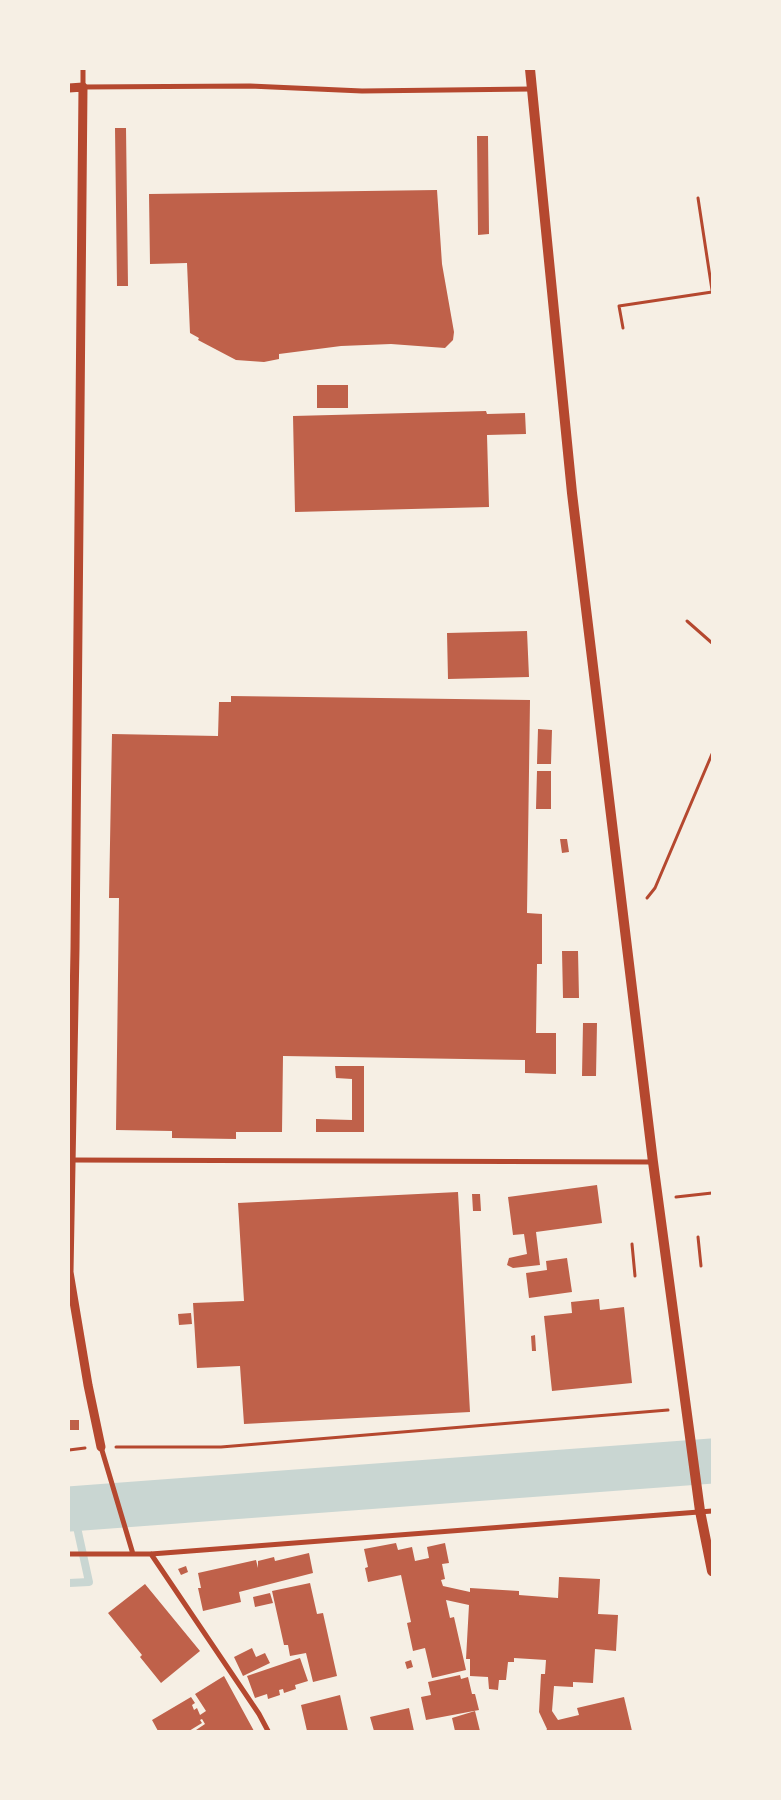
<!DOCTYPE html>
<html>
<head>
<meta charset="utf-8">
<style>
  body { margin:0 }
  #map { position:relative; width:781px; height:1800px; overflow:hidden; background:#f6efe4; font-family:Overpass,sans-serif }
  canvas { display:block }
  .frame { position:absolute; inset:0; border:70px solid #f6efe4; pointer-events:none }
</style>
</head>
<body>
<div id="map">
<canvas width="781" height="1800"></canvas>
<div class="frame"></div>
</div>
<script>
const context = document.querySelector('canvas').getContext('2d');
context.lineJoin = 'round';
function strokePath(path, color, width, dash) { context.strokeStyle = color; context.lineWidth = width; context.lineCap = dash ? 'butt' : 'round'; context.setLineDash(dash || []); context.stroke(path); }
function fill(path, color) { context.fillStyle = color; context.fill(path, 'evenodd'); }
const stream = new Path2D(`
  M 69,1583 L 89,1582 L 73,1509`);
const river = new Path2D(`
  M 69,1509 L 712,1461`);
const building = new Path2D(`
  M 115,128 L 126,128 L 128,286 L 117,286 Z
  M 477,136 L 488,136 L 489,234 L 478,235 Z
  M 437,190 L 442,264 L 454,332 L 453,340 L 445,348 L 391,344 L 341,346 L 279,354 L 279,359 L 264,362 L 236,360 L 198,340 L 199,338 L 190,333 L 187,263 L 150,264 L 149,194 Z
  M 317,385 L 348,385 L 348,408 L 317,408 Z
  M 486,411 L 487,414 L 525,413 L 526,434 L 487,435 L 489,507 L 295,512 L 293,416 Z
  M 527,631 L 529,677 L 448,679 L 447,633 Z
  M 231,696 L 530,700 L 527,913 L 542,914 L 542,964 L 537,964 L 536,1033 L 556,1033 L 556,1074 L 525,1073 L 525,1060 L 283,1056 L 282,1132 L 236,1132 L 236,1139 L 172,1138 L 172,1131 L 116,1130 L 119,898 L 109,898 L 112,734 L 218,736 L 219,702 L 231,702 Z
  M 538,729 L 552,730 L 551,764 L 537,764 Z
  M 537,771 L 551,771 L 551,809 L 536,809 Z
  M 560,839 L 567,839 L 569,852 L 562,853 Z
  M 562,951 L 578,951 L 579,998 L 563,998 Z
  M 583,1023 L 597,1023 L 596,1076 L 582,1076 Z
  M 335,1066 L 364,1066 L 364,1132 L 316,1132 L 316,1119 L 352,1120 L 352,1079 L 336,1078 Z
  M 597,1185 L 602,1223 L 536,1232 L 540,1265 L 513,1268 L 507,1265 L 509,1258 L 527,1254 L 524,1234 L 513,1235 L 508,1197 Z
  M 458,1192 L 470,1412 L 244,1424 L 240,1366 L 197,1368 L 193,1303 L 244,1301 L 238,1203 Z
  M 472,1194 L 480,1194 L 481,1211 L 473,1211 Z
  M 567,1258 L 572,1292 L 529,1298 L 526,1273 L 547,1270 L 546,1261 Z
  M 599,1299 L 600,1310 L 624,1307 L 632,1383 L 552,1391 L 544,1316 L 572,1313 L 571,1302 Z
  M 191,1313 L 192,1324 L 179,1325 L 178,1314 Z
  M 535,1335 L 536,1351 L 532,1351 L 531,1336 Z
  M 69,1420 L 79,1420 L 79,1430 L 69,1430 Z
  M 396,1543 L 398,1550 L 412,1547 L 415,1561 L 429,1558 L 427,1547 L 445,1543 L 449,1563 L 442,1564 L 445,1579 L 441,1580 L 443,1586 L 470,1592 L 470,1588 L 519,1591 L 519,1595 L 558,1598 L 559,1577 L 600,1579 L 598,1614 L 618,1615 L 616,1651 L 595,1649 L 593,1683 L 573,1682 L 573,1687 L 554,1686 L 552,1711 L 558,1720 L 579,1715 L 577,1708 L 624,1697 L 632,1731 L 546,1731 L 547,1729 L 539,1712 L 541,1674 L 545,1674 L 546,1660 L 514,1658 L 514,1662 L 508,1662 L 506,1680 L 499,1680 L 498,1690 L 489,1689 L 488,1677 L 470,1676 L 470,1659 L 466,1659 L 469,1605 L 446,1600 L 450,1618 L 454,1617 L 466,1670 L 432,1678 L 425,1648 L 413,1651 L 407,1623 L 411,1622 L 401,1575 L 368,1582 L 365,1568 L 368,1567 L 364,1549 Z
  M 309,1553 L 313,1573 L 239,1592 L 241,1602 L 203,1611 L 198,1588 L 201,1588 L 198,1573 L 256,1560 L 258,1568 L 258,1561 L 274,1557 L 275,1561 Z
  M 186,1566 L 188,1572 L 181,1575 L 178,1569 Z
  M 310,1583 L 317,1614 L 323,1613 L 337,1676 L 313,1682 L 306,1653 L 290,1656 L 288,1645 L 284,1645 L 272,1591 Z
  M 145,1584 L 200,1651 L 161,1683 L 140,1657 L 142,1655 L 108,1613 Z
  M 270,1593 L 273,1603 L 255,1607 L 253,1597 Z
  M 252,1648 L 256,1657 L 265,1653 L 270,1663 L 243,1676 L 234,1657 Z
  M 300,1658 L 308,1681 L 295,1685 L 296,1689 L 284,1693 L 283,1689 L 279,1690 L 280,1695 L 268,1699 L 267,1694 L 255,1698 L 247,1676 Z
  M 411,1660 L 413,1667 L 407,1669 L 405,1662 Z
  M 460,1675 L 461,1679 L 468,1677 L 472,1694 L 475,1694 L 479,1710 L 426,1720 L 421,1697 L 431,1695 L 428,1682 Z
  M 224,1676 L 254,1731 L 197,1731 L 196,1730 L 205,1724 L 202,1719 L 200,1720 L 202,1723 L 189,1731 L 158,1731 L 152,1720 L 191,1697 L 195,1703 L 192,1705 L 194,1710 L 197,1708 L 200,1715 L 206,1711 L 195,1694 Z
  M 340,1695 L 348,1731 L 307,1731 L 301,1705 Z
  M 409,1708 L 414,1731 L 374,1731 L 370,1717 Z
  M 475,1711 L 480,1731 L 455,1731 L 452,1718 Z`);
const path = new Path2D(`
  M 698,198 L 712,290
  M 623,328 L 619,306 L 712,292
  M 687,621 L 712,643
  M 647,898 L 655,888 L 712,754
  M 676,1197 L 712,1193
  M 698,1237 L 701,1266
  M 632,1244 L 635,1276
  M 116,1447 L 221,1447 L 668,1410
  M 69,1450 L 85,1448`);
const minor = new Path2D(`
  M 83,69 L 83,87 L 250,86 L 362,91 L 531,89
  M 72,1160 L 653,1162
  M 101,1447 L 133,1554
  M 69,1554 L 151,1554 L 712,1511
  M 151,1554 L 259,1714 L 268,1731`);
const tertiary = new Path2D(`
  M 69,88 L 83,87 L 75,949 L 69,1272 L 88,1385 L 101,1447`);
const secondary = new Path2D(`
  M 530,69 L 572,493 L 653,1162 L 700,1511 L 712,1571`);
strokePath(stream, '#c9d6d2', 8);
strokePath(river, '#c9d6d2', 45);
fill(building, '#bf614a');
strokePath(path, '#b5482f', 3);
strokePath(minor, '#b5482f', 5);
strokePath(tertiary, '#b5482f', 9);
strokePath(secondary, '#b5482f', 10);
</script>
</body>
</html>
